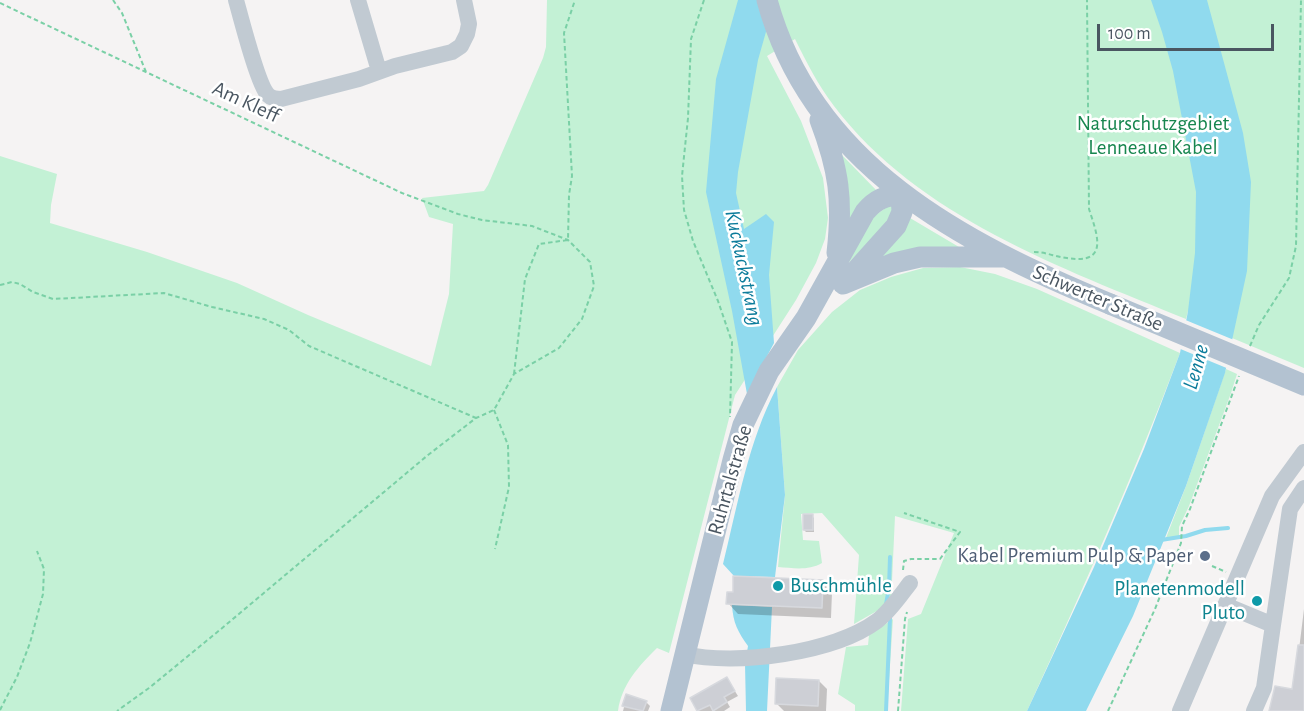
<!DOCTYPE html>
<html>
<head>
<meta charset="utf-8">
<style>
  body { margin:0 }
  #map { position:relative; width:1304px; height:711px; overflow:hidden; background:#f5f3f3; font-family:"Alegreya Sans",sans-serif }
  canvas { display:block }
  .scale { position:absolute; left:1097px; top:24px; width:177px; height:27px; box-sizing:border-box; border:3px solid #4a5661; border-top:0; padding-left:8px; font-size:18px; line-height:21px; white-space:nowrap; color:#4a5661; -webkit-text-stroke:4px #fff; paint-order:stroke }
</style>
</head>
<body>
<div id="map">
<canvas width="1304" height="711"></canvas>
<div class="scale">100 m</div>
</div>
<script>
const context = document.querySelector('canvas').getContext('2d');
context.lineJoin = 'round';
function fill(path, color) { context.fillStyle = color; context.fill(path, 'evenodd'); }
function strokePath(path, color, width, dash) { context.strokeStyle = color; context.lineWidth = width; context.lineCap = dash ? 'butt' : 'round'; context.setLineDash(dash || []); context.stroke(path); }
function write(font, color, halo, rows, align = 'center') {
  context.font = font + ' "Alegreya Sans",sans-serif'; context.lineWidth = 5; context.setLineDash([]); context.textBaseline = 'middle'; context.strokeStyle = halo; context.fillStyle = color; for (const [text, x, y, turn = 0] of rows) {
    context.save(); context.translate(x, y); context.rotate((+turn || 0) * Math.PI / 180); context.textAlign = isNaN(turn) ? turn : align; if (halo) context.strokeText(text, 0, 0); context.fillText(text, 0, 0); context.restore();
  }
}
const green = new Path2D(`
  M 547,0 L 1304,0 L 1304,368 L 1232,338 L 1233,329 L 1188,311 L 1186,319 C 1062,268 918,217 834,106 C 818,85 807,63 795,39 L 767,56 L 801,121 L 823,178 L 828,218 L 825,239 L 816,263 L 796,300 L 735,395 L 669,653 L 657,648 C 638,667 622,684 618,711 L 0,711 L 0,156 L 57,174 L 51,205 L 50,223 L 147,252 L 237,283 L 308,315 L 431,366 L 449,294 L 453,224 L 429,217 L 422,198 L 484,191 L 488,185 L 543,58 L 546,47 Z
  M 840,153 L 878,192 L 849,230 Z
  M 891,204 L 895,217 L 836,275 L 862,225 Z
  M 910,218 L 959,247 L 870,261 Z
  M 960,267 L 995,274 L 1037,289 L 1180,353 C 1134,475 1081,593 1027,711 L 901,711 L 908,619 L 921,614 L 954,533 L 895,516 L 891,603 L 854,624 L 859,555 L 822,513 L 801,514 L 803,540 L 819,541 L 822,563 C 808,571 793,568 778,567 L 785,495 L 777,387 L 798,350 L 832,312 L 860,290 L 891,277 L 923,268 Z
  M 1226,369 L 1237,374 L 1231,393 L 1189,506 L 1179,527 L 1179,536 L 1166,538 L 1186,486 Z
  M 893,619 L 887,711 L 855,711 L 855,705 L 838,694 L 846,647 L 868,645 L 869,635 Z`);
const water = new Path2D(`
  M 738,0 L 775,0 L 758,60 L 738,172 L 736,193 L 744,229 L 766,214 L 774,222 L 769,275 L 774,343 L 747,394 L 732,311 L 706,192 L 716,79 Z
  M 1151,0 L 1207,0 L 1243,133 L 1251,182 L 1247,271 L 1225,373 L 1186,486 L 1133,616 L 1086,711 L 1027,711 L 1094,567 L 1144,449 L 1180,353 L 1188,311 L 1195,253 L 1196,192 L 1173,71 L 1162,32 Z
  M 777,387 L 785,495 L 775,577 L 734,576 L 723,564 C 738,504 748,442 777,387 Z
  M 732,605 L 772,607 L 767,711 L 746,711 L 745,664 L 748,646 C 738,632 733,623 732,605 Z`);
const pier = new Path2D(`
  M 1183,319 L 1234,340 L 1229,369 L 1178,348 Z`);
const shadow = new Path2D(`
  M 812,516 L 814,518 L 814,532 L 806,532 L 804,530 Z
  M 822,581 L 832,592 L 831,618 L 738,614 L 728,603 Z
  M 1304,609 L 1304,711 L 1270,711 L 1294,690 Z
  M 727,679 L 738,696 L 727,702 L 730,707 L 724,711 L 699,711 L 692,699 Z
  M 819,681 L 827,689 L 826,711 L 784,711 L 776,703 Z
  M 627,696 L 646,702 L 650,706 L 648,711 L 623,711 Z`);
const stream = new Path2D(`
  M 1161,540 L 1186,536 L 1205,530 L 1228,528
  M 886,604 L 889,588 L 890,557
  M 886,711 L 890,618`);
const building = new Path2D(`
  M 803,514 L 813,514 L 813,530 L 803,530 Z
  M 733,576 L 823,580 L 822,608 L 726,604 L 727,592 L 733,592 Z
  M 1298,645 L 1304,645 L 1304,711 L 1269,711 L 1275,686 L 1292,689 Z
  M 727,677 L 735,691 L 724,697 L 727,702 L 713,711 L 710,705 L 697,711 L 690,698 Z
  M 776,678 L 819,680 L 818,706 L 775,704 Z
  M 626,694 L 647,701 L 643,711 L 622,706 Z`);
const path = new Path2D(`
  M 113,0 L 122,13 L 146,72
  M 704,0 L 691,39 L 688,118 L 682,176 L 684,210 L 693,241 L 718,301 L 732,342 L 730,417
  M 0,3 L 402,193 L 458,214 L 482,220 L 532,226 L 568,240 L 590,262 L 594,286 L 582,319 L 559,348 L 514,374 L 494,410 L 476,418 L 428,455 L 221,629 L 149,688 L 117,711
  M 1034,252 C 1046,252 1056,257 1067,258 C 1110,265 1097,234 1089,209 L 1087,0
  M 0,285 L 12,282 L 20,284 L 33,292 L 53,299 L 164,293 L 212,307 L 264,319 L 289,330 L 309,346 L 476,418
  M 1250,346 L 1259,325 L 1289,278 L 1296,246 L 1301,0
  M 514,374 L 525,279 L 539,244 L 568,240 L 569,195 L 572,176 L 564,33 L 575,0
  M 494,410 L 508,445 L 509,487 L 495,549
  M 1212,566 L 1226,572
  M 903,570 L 904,561 L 911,559 L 940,559 L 960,532 L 904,513
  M 0,710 L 17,677 L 30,643 L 43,594 L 44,569 L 37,551
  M 898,711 L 905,619 L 907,612
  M 1108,711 L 1155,609 L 1181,543 L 1182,526 L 1190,509 L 1239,376`);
const minor = new Path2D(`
  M 236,0 C 241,18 258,85 268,95 C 272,99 276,99 281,99 L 359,79 L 395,66 L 452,52 L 461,46 L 467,34 L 469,24 L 464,0
  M 358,0 L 379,71
  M 1225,605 L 1273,625 L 1290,509 L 1304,488
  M 684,654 C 736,666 834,653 877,621 C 890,611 900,596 910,583
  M 1180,711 L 1272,496 L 1304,452
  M 1254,711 L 1264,688 L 1273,625`);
const major = new Path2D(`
  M 767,0 C 812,166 963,243 1110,304
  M 820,120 C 839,170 843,200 837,253
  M 851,276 L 896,226 L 902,212 L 901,194
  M 843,284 L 894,263 L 920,257 L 1002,257
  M 671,711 L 733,460 L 743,425 L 769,371 L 806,318 L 865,212 C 876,199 885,196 901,194`);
const majorBridge = new Path2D(`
  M 1110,304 L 1304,385`);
const markers = [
  [1205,556,6,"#5c6f8a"],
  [778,586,6,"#0f9aa8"],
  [1257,601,6,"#0f9aa8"]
];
const streetNames = [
  ["Am Kleff",246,102,25],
  ["Schwerter Straße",1098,298,23],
  ["Ruhrtalstraße",730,480,-74]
];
const parkNames = [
  ["Naturschutzgebiet",1153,124],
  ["Lenneaue Kabel",1153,148]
];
const serviceNames = [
  ["Kabel Premium Pulp & Paper",1193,556]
];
const cultureNames = [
  ["Buschmühle",790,586],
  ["Planetenmodell",1245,589,"right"],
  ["Pluto",1245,613,"right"]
];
const waterNames = [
  ["Kuckuckstrang",744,268,78],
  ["Lenne",1196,367,-74]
];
fill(green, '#c3f1d5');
fill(water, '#90daee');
fill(pier, '#f5f3f3');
fill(shadow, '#0003');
strokePath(stream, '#90daee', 4);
fill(building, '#cdcfd5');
strokePath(building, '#d7d9de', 1.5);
strokePath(path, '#7ad0a6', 2, [4.5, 3]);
strokePath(minor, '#c1cad2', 16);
strokePath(major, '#b3c2d1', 21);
strokePath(majorBridge, '#b3c2d1', 21);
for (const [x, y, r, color] of markers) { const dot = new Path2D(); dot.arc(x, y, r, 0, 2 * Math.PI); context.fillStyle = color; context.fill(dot); strokePath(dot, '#fff', 2); }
write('21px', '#4a5661', '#fff', streetNames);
write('21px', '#17864f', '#fff', parkNames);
write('21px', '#4e5e75', '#fff', serviceNames, 'right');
write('21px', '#0d838f', '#fff', cultureNames, 'left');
write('italic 22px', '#0c7c9b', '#fff', waterNames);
</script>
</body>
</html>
